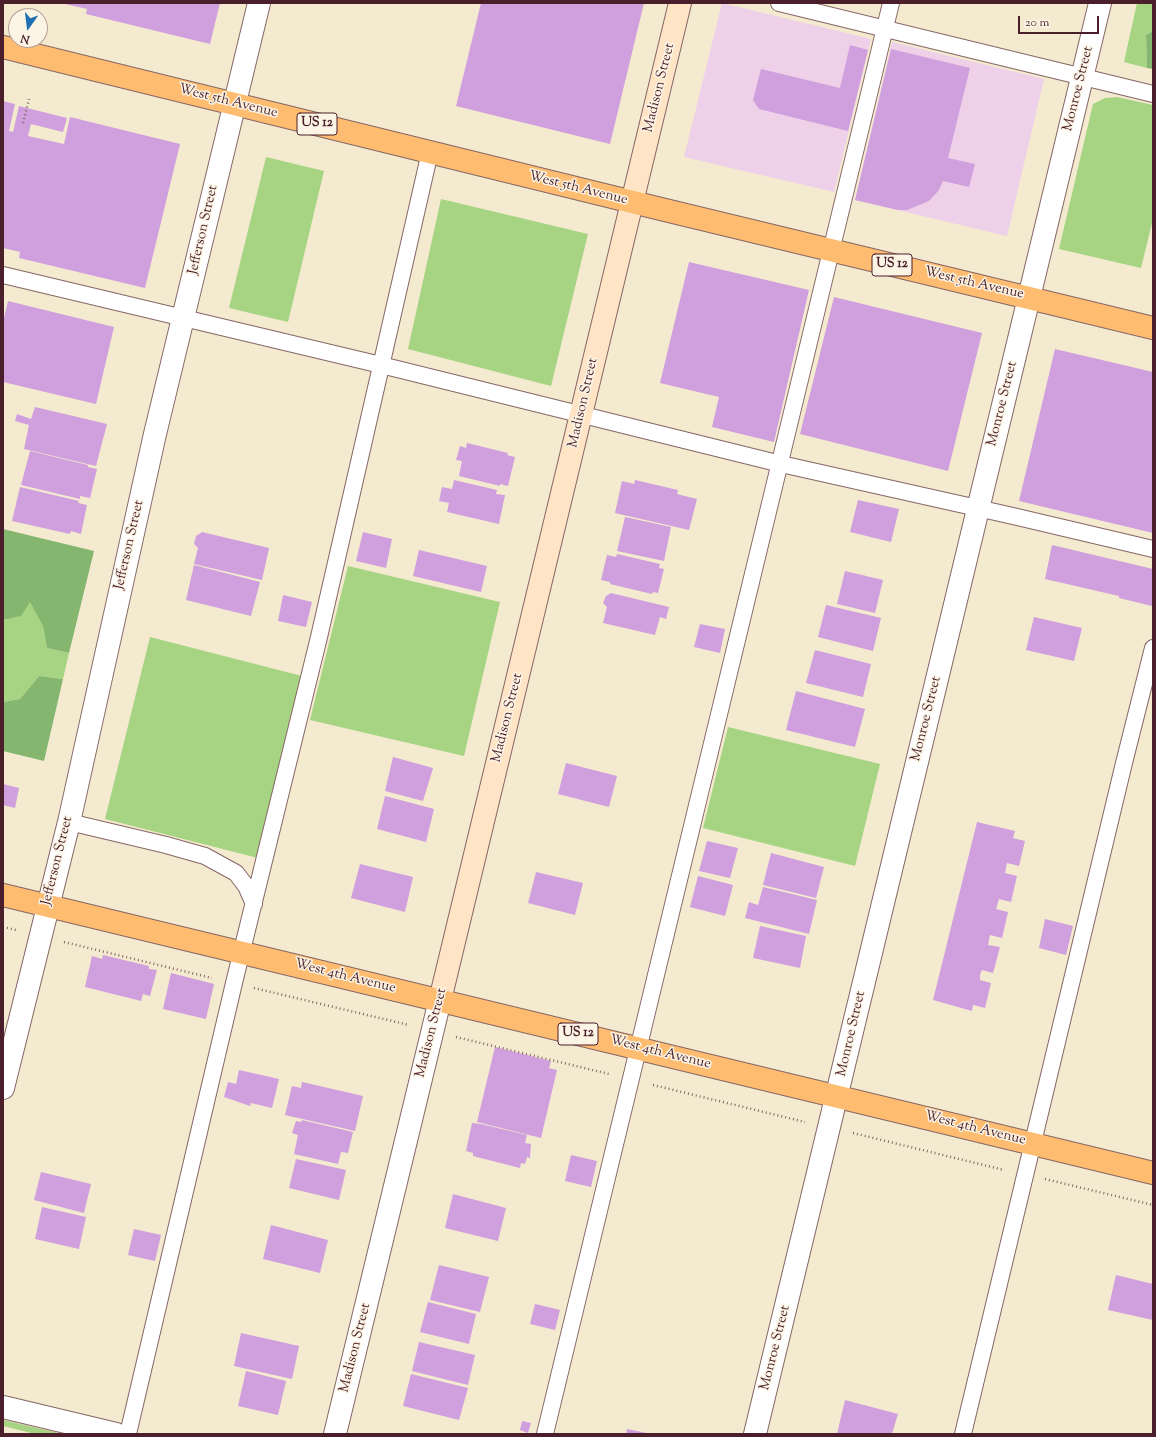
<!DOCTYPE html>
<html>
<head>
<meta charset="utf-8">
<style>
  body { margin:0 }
  #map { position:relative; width:1156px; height:1437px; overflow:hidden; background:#f4ead0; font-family:"Sorts Mill Goudy",serif }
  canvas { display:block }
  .frame { position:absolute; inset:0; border:4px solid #4a1f2b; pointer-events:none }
  .north { position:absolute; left:8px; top:8px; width:40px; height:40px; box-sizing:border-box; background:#fcf5e5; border:1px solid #b59f9b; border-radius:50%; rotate:194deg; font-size:11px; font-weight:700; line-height:16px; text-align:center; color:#4a1f2b }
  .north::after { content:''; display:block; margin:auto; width:14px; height:18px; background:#1f6fb2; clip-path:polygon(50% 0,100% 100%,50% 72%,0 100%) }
  .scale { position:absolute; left:1018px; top:16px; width:81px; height:18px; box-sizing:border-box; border:2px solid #4a1f2b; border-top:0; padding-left:5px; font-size:12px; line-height:14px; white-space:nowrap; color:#4a1f2b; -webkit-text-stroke:3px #fcf5e5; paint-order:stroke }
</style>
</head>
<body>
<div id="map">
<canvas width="1156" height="1437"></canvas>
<div class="frame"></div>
<div class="north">N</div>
<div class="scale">20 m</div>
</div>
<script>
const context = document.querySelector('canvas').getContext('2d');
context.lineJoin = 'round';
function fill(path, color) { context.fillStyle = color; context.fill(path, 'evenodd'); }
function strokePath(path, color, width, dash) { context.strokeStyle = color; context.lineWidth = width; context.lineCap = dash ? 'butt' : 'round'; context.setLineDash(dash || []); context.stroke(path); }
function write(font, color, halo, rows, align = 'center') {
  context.font = font + ' "Sorts Mill Goudy",serif'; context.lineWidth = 3; context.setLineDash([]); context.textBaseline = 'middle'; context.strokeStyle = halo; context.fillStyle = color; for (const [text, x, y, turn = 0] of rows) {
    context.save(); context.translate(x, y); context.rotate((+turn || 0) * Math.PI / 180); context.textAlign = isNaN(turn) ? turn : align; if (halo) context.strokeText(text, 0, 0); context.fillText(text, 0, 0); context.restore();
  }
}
const built = new Path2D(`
  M 722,3 L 871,39 L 834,192 L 684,157 Z
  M 892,42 L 1044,79 L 1007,236 L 855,200 Z`);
const green = new Path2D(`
  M 1137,3 L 1153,3 L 1153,31 L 1146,35 L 1147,68 L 1124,62 Z
  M 1117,97 L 1153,105 L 1153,219 L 1141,268 L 1059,249 L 1093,104 L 1105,98 Z
  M 266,157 L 324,171 L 288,322 L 229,308 Z
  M 441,199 L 588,234 L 551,386 L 408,349 Z
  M 348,566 L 500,602 L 464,756 L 310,720 Z
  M 30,601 L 43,626 L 47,648 L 69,653 L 63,679 L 39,676 L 20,699 L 3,702 L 3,620 L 20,616 Z
  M 150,637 L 302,676 L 258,858 L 105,819 Z
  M 728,727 L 880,764 L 855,866 L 703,828 Z
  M 3,1420 L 63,1434 L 35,1434 L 3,1426 Z`);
const forest = new Path2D(`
  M 1153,31 L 1153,69 L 1147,68 L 1146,35 Z
  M 3,529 L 94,551 L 69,653 L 47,648 L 43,626 L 30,602 L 21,616 L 3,620 Z
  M 39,676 L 63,679 L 44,761 L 3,751 L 3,702 L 20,699 Z`);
const building = new Path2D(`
  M 220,3 L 210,44 L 86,14 L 87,9 L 65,4 Z
  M 481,3 L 644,3 L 610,144 L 456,106 Z
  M 850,45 L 868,50 L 848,131 L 759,109 L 753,100 L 761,69 L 840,88 Z
  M 891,49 L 970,68 L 948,158 L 975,164 L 969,187 L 943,181 L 939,190 L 929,201 L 907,210 L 898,210 L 855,200 Z
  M 3,101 L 15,104 L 9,131 L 13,132 L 19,106 L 67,118 L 63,132 L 31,124 L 28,136 L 64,144 L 70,117 L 180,144 L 145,288 L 19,258 L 20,252 L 3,248 Z
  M 689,262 L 809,290 L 774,442 L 712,427 L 719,397 L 660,383 Z
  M 834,297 L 982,333 L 948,471 L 800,434 Z
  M 8,301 L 114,327 L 96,404 L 3,382 L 3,322 Z
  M 1055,349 L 1153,372 L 1153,533 L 1019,501 Z
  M 35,407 L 107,424 L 96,466 L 24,449 L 29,425 L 15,421 L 17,414 L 31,419 Z
  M 467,443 L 508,453 L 507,455 L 515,457 L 508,486 L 500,484 L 500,486 L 459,476 L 462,461 L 456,460 L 460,446 L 466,448 Z
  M 30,451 L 88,465 L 88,467 L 97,469 L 90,498 L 80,496 L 80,499 L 21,485 Z
  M 454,480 L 497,490 L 496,494 L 505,495 L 499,524 L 447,512 L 449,503 L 439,501 L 442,487 L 452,489 Z
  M 635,480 L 678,490 L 677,494 L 697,499 L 689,530 L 615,513 L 622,481 L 634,484 Z
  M 20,487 L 79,501 L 78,503 L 87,505 L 81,534 L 71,531 L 70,534 L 12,521 Z
  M 858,500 L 899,509 L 891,542 L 850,532 Z
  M 625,517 L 671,527 L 664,561 L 617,551 Z
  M 202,532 L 269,548 L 262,580 L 194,564 L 198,548 L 194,544 L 196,536 Z
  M 363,532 L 392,539 L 386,568 L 356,561 Z
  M 1052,545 L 1153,569 L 1152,606 L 1119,598 L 1119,596 L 1045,579 Z
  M 419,550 L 487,566 L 481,592 L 413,576 Z
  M 617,554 L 660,564 L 659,568 L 664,569 L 658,593 L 653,592 L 652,594 L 610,584 L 610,582 L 601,580 L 607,555 L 616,557 Z
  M 194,565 L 260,582 L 251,616 L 186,600 Z
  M 845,571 L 883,580 L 875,613 L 837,604 Z
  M 611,593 L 669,607 L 666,619 L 660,617 L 655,635 L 603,623 L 607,607 L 603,603 L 606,596 Z
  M 283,595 L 312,602 L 306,627 L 278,621 Z
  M 826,605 L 881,618 L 873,651 L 818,637 Z
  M 1034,617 L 1082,628 L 1074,661 L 1026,650 Z
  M 700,624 L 725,629 L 720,653 L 694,647 Z
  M 815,650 L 871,664 L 863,697 L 806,683 Z
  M 796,691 L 865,709 L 855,747 L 786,730 Z
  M 393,757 L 433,768 L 423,801 L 385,791 Z
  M 566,763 L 617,776 L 609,807 L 558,794 Z
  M 3,784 L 19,788 L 15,808 L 3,805 Z
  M 385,796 L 434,809 L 426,842 L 377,829 Z
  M 977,822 L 1015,831 L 1013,838 L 1025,841 L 1019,866 L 1007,863 L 1005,873 L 1017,876 L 1011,902 L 999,899 L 996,909 L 1008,912 L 1002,938 L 990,935 L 988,945 L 1000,947 L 993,973 L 982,970 L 980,975 L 980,980 L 991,983 L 985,1008 L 973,1005 L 972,1011 L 933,1000 Z
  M 707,841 L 738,848 L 730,878 L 699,871 Z
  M 771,853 L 824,867 L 816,898 L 763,885 Z
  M 360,864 L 413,877 L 405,912 L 351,898 Z
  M 536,872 L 583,883 L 575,915 L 528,903 Z
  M 698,876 L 733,885 L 725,916 L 690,907 Z
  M 763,887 L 817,900 L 809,934 L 745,918 L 749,902 L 758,905 Z
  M 1045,919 L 1073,926 L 1066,955 L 1039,948 Z
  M 760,926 L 806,936 L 800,968 L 753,958 Z
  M 103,955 L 149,966 L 149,969 L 157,970 L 150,996 L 143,994 L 141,1001 L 85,987 L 92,956 L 102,959 Z
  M 171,973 L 214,984 L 206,1019 L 163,1009 Z
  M 495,1047 L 551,1061 L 549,1068 L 557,1070 L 541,1138 L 477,1122 Z
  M 239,1070 L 279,1079 L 272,1108 L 251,1103 L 250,1106 L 224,1097 L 228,1082 L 236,1084 Z
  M 302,1082 L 363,1096 L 355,1131 L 285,1115 L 292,1086 L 301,1088 Z
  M 302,1120 L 353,1132 L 348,1153 L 341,1152 L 338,1164 L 294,1154 L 298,1135 L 292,1133 L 296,1121 L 301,1122 Z
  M 472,1123 L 481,1124 L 527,1135 L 525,1143 L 531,1144 L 530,1158 L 527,1157 L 525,1164 L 521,1163 L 520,1168 L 473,1156 L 473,1153 L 466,1151 Z
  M 571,1155 L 597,1161 L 591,1187 L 565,1181 Z
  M 296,1159 L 346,1170 L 339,1200 L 289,1188 Z
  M 41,1172 L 91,1184 L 84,1213 L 34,1200 Z
  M 453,1194 L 506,1208 L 498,1241 L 445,1228 Z
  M 42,1207 L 86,1217 L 79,1249 L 35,1239 Z
  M 271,1225 L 328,1240 L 320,1273 L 263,1259 Z
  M 134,1229 L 161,1235 L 155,1261 L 128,1255 Z
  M 439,1265 L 489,1277 L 480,1312 L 430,1300 Z
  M 1116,1275 L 1153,1284 L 1153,1320 L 1108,1310 Z
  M 428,1302 L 476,1314 L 469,1344 L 420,1332 Z
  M 535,1304 L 560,1310 L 555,1330 L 530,1324 Z
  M 241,1333 L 299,1346 L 292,1379 L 234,1366 Z
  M 419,1342 L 475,1355 L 468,1385 L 412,1371 Z
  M 246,1371 L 286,1381 L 278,1415 L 238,1406 Z
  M 411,1374 L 468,1388 L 459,1420 L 403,1406 Z
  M 845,1400 L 898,1414 L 892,1434 L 837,1434 Z
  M 522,1421 L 531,1423 L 528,1433 L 520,1430 Z
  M 627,1429 L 647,1433 L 647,1434 L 626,1434 Z`);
const path = new Path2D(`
  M 29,4 L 29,3
  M 23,123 L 29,99
  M 3,927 L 16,930
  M 64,942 L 212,978
  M 254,988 L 409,1025
  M 456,1037 L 609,1074
  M 653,1085 L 805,1122
  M 853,1133 L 1004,1170
  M 1045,1179 L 1153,1205`);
const lane = new Path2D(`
  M 779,3 L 1153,94
  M 3,275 L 381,365 L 781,464 L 1013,516 L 1153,549
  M 69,822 L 166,845 L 205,856 L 236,873 L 246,886 L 254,904
  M 128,1434 L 234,983 L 319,637 L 430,152
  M 545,1434 L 891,3
  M 963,1434 L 1124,763 L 1153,648`);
const street = new Path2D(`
  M 3,1088 L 69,822 L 155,434 L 259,3
  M 3,1407 L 116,1434
  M 335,1434 L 440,1000
  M 755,1434 L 1100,3`);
const secondary = new Path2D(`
  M 440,1000 L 680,3`);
const primary = new Path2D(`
  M 3,47 L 665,210 L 1153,328
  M 3,895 L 1153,1173`);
const shields = [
  [317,124,40],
  [892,265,40],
  [578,1034,40]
];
const shieldNames = [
  ["US 12",317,124],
  ["US 12",892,265],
  ["US 12",578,1034]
];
const streetNames = [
  ["Madison Street",660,88,-76],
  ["Monroe Street",1079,89,-76],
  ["West 5th Avenue",228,102,14],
  ["West 5th Avenue",578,189,14],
  ["Jefferson Street",204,230,-77],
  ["West 5th Avenue",974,284,13],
  ["Madison Street",584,403,-77],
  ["Monroe Street",1003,404,-76],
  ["Jefferson Street",130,545,-77],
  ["Madison Street",508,718,-76],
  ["Monroe Street",927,719,-76],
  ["Jefferson Street",58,861,-76],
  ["West 4th Avenue",345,977,14],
  ["Madison Street",432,1033,-76],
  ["Monroe Street",852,1034,-77],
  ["West 4th Avenue",660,1053,14],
  ["West 4th Avenue",975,1129,14],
  ["Madison Street",356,1348,-76],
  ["Monroe Street",776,1348,-76]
];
fill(built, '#eed0e8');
fill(green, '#a6d482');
fill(forest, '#84b670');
fill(building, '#d09fdd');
strokePath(lane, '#866665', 18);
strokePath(street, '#866665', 24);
strokePath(secondary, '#866665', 24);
strokePath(primary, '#866665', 24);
strokePath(path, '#866665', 2.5, [1, 3]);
strokePath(lane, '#fff', 16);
strokePath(street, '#fff', 22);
strokePath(secondary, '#ffe4c6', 22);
strokePath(primary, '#febc70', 22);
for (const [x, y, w] of shields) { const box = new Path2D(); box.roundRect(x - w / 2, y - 11, w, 22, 3); context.fillStyle = '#fcf5e5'; context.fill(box); strokePath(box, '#4a1f2b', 1); }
write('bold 13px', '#4a1f2b', null, shieldNames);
write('14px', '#4a1f2b', '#fcf5e5', streetNames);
</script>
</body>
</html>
